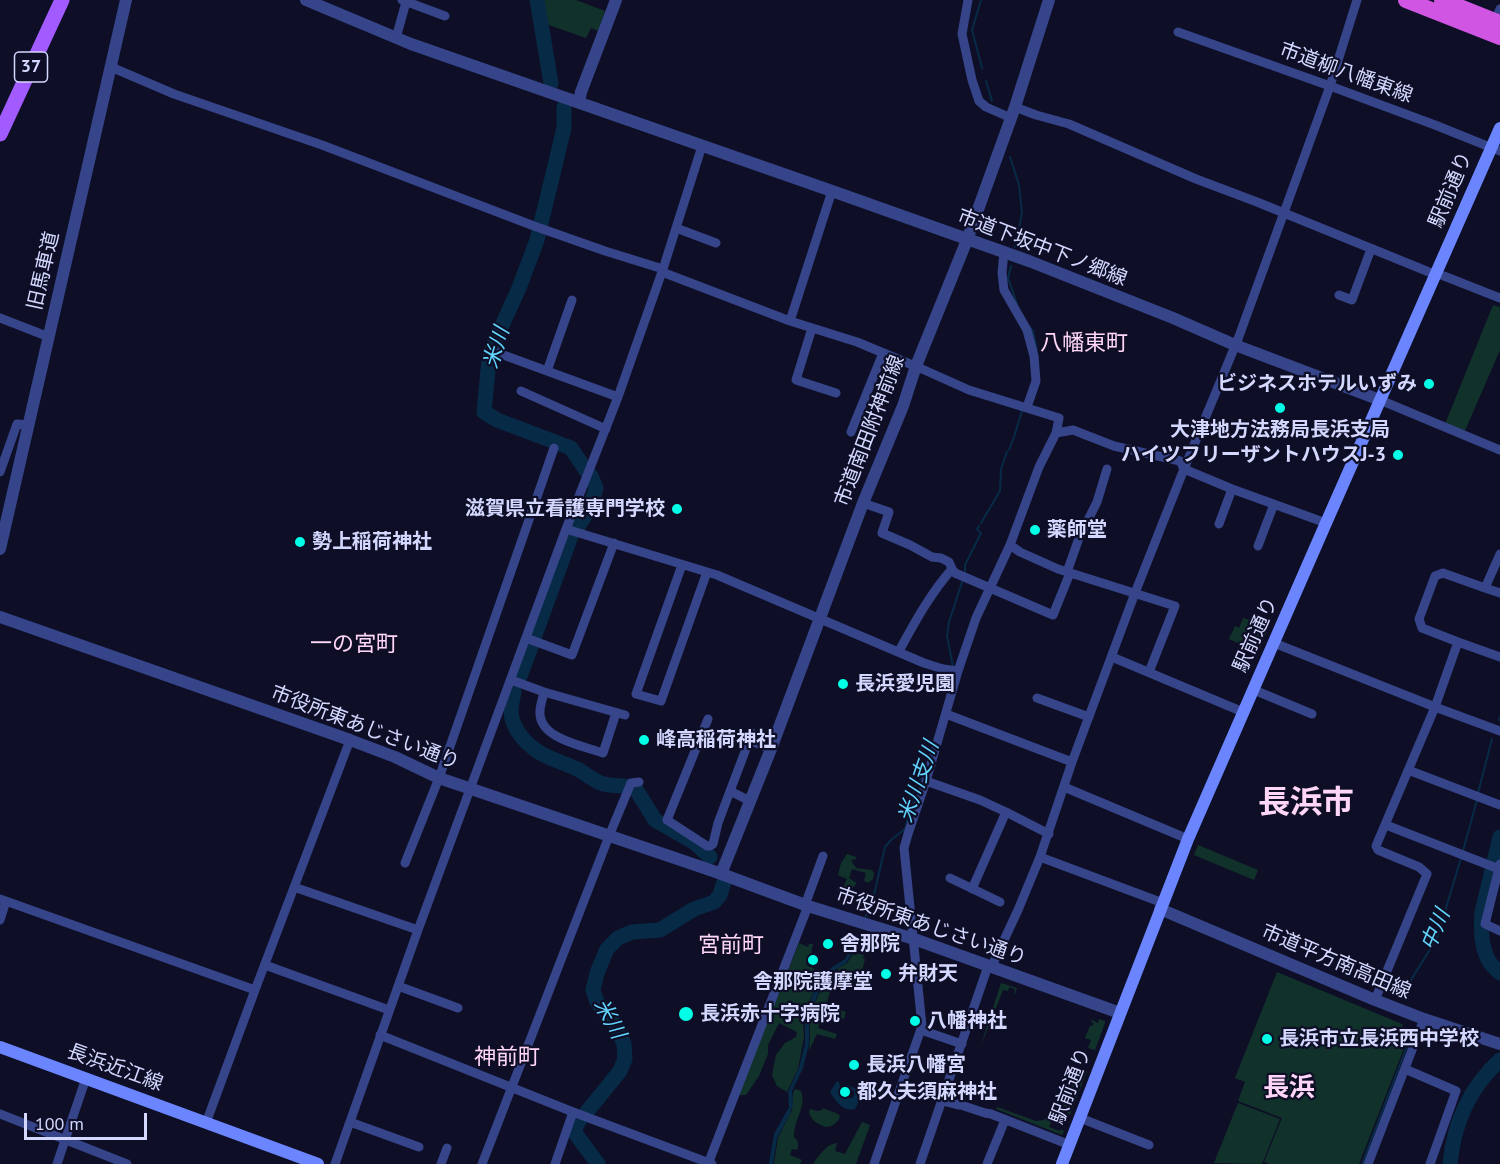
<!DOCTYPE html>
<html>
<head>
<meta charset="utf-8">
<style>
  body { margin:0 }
  #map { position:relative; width:1500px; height:1164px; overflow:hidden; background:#0e0f27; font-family:"PT Sans",sans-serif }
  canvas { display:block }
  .scale { position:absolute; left:24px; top:1113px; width:123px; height:27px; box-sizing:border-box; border:3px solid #d4d8ff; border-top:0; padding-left:8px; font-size:18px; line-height:21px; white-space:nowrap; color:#d4d8ff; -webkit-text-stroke:4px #0e0f27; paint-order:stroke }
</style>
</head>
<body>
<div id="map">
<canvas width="1500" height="1164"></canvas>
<div class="scale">100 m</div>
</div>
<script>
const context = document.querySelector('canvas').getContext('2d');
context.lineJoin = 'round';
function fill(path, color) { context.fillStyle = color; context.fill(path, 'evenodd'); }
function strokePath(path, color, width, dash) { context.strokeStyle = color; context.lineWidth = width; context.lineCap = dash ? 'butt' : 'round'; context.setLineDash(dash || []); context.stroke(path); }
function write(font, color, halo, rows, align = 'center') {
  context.font = font + ' "PT Sans","Noto Sans JP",sans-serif'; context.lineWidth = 4.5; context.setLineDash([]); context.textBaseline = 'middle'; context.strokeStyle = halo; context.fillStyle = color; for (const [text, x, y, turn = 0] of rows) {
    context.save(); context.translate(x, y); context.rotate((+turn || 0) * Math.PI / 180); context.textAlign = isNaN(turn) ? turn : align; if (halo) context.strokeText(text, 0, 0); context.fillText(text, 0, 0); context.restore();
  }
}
const green = new Path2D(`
  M 541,0 L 576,0 L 605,11 L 598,31 L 591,28 L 586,38 L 546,24 Z
  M 1493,305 L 1500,307 L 1500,350 L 1464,433 L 1445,424 Z
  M 1243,618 L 1270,625 L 1258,652 L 1229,639 L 1235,626 L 1239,628 Z
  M 1198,845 L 1258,870 L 1254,880 L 1194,855 Z
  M 847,854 L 856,857 L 856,859 L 851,860 L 856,868 L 872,870 L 874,873 L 873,879 L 868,883 L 864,881 L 866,873 L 852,869 L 849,878 L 857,883 L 848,893 L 843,893 L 837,890 L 838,885 L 843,887 L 847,879 L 838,875 L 841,863 Z
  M 799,943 L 808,947 L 809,944 L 813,944 L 811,954 L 810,954 L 806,965 L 823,973 L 817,982 L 805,1014 L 803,1020 L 804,1037 L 798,1069 L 787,1092 L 777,1086 L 772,1075 L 776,1055 L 785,1043 L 796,1037 L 797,1032 L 779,1023 L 768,1045 L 768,1054 L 759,1076 L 746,1095 L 738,1095 Z
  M 857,953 L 864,955 L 863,958 L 865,959 L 859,984 L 852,981 L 837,969 L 847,963 L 853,954 L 856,955 Z
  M 836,970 L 848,980 L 840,978 L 837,989 L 831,988 L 826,1006 L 846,1012 L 844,1019 L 825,1013 L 824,1016 L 822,1016 L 818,1028 L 837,1034 L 835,1039 L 817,1034 L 810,1049 L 809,1049 C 811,1039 809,1030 810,1020 C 812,1007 825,976 836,970 Z
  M 1277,972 L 1402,1024 L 1408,1038 L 1359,1164 L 1270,1164 L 1264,1162 L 1282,1118 L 1238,1101 L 1245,1082 L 1235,1078 Z
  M 1001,983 L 1017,988 L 1015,994 L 1014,994 L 1015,989 L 1009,987 L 1008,991 L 1003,990 L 980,1048 Z
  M 1099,1019 L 1105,1021 L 1105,1023 L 1095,1050 L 1088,1048 L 1091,1040 L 1085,1038 L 1090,1026 L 1092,1026 L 1094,1023 L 1091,1022 L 1092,1020 L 1098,1023 Z
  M 1080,1067 L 1087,1071 L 1070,1115 L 1067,1113 L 1068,1111 L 1065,1110 L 1066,1107 L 1062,1106 L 1064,1100 L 1066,1100 L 1067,1098 L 1065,1096 L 1067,1091 L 1072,1093 L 1072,1090 L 1068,1089 L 1070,1087 L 1070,1083 L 1072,1084 L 1071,1081 L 1072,1079 L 1076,1080 L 1076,1077 L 1073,1076 L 1075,1071 L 1079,1072 Z
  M 795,1089 L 801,1091 C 807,1107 793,1121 794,1137 C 799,1141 799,1145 797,1150 L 792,1149 L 790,1155 L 802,1160 L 800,1164 L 774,1164 L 778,1138 L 792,1110 L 793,1093 Z
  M 1238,1103 L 1280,1119 L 1262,1164 L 1214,1163 Z
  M 997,1107 L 1036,1121 L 1044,1120 L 1048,1114 L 1054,1115 L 1049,1127 L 1060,1131 L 1061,1129 L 1064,1131 L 1062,1135 L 996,1109 Z
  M 823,1108 L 838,1114 L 840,1116 C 838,1123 832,1127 825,1127 C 818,1124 812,1121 809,1113 L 810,1109 L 817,1111 L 822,1110 Z
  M 862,1122 L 870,1125 L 856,1164 L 813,1164 C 819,1156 826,1144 837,1143 L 835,1151 L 845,1154 Z`);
const water = new Path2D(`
  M 855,940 L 859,941 L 846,963 L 830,973 L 822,983 L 809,1018 L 809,1044 L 803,1068 L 792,1091 L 793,1104 L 790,1114 L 777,1138 L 773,1164 L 769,1164 L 774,1134 L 789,1107 L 788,1092 L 799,1068 L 805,1044 L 805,1018 L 817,982 L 826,971 L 845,959 Z
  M 837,1081 L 839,1082 L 841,1094 L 846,1098 L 852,1098 L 854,1095 L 854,1091 L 846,1087 L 847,1085 L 859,1090 L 858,1103 L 855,1109 C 844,1112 837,1103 831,1094 L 830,1092 Z`);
const stream = new Path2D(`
  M 981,0 L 972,30 L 982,68
  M 986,81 L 992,101
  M 1010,157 L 1019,185 L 1022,213 L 1015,247
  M 1011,266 L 1008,278 L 1017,304
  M 1030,327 L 1033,331 L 1037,350
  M 1009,450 L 1014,437 L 1022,411
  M 981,523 L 1000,491 L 1001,469 L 1007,452
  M 965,572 L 965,565 L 981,533 L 977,529 L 979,526
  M 953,667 L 947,636 L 949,622 L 963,579
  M 1499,720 L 1500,717
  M 1478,793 L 1492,739
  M 1463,851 L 1477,800
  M 865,918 L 874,895 L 885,847 L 891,840 L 905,829 L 911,808 L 914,787 L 924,774
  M 1407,1000 L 1411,980 L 1437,938 L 1461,858
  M 1362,1164 L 1414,1028`);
const river = new Path2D(`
  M 537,0 L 551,83
  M 564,107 L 564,128 L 537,240 L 519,288 L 494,343 L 489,360 L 484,412 L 497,420 L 571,448 L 585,469 L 591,476 L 596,488 L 590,508 L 577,528
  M 534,638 L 571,536
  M 520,676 L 532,644
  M 514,692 C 513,698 511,704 511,710 C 511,730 529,748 546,756 C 556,761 567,764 577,769 C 585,773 592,780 601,783 C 613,788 623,782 637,791 L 655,820 L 695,843 L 710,857
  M 1500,837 L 1482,912 C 1481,924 1481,940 1485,952 C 1487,960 1494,968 1500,973
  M 586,1113 L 620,1071 L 625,1059 L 624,1044 L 616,1025 L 597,1002 L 593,990 L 597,973 L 607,949 L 618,938 L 632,932 L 660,930 L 694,909 L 714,902 L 720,895 L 724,882
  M 580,1119 L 576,1127 L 575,1133 L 598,1164
  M 1450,1164 C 1454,1122 1469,1088 1500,1060`);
const minor = new Path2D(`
  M 402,0 L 445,16
  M 968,0 L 962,34 L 972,80 L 979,101 L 986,107 L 1011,118
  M 1495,21 L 1500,9
  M 1178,32 L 1330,86 L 1435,125 L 1500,151
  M 396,38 L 406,2
  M 111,67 L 174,94 L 322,145 L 534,226 L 605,251 L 663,269
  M 1015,107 L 1036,115 L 1069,124 L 1196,179 L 1257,202 L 1429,272 L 1444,276 L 1500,298
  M 676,228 L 716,243
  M 1004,252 L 1002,273 L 1004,290 L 1027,330 L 1034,356 L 1036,381 L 1027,407
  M 662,272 L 790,321 L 857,342 L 922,369 L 969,390 L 1059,418 L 1056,433
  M 1339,295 L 1352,300 L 1371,249
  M 0,318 L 49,337
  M 790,321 L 832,191
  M 812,328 L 796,380 L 836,393
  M 498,353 L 618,397
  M 547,371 L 572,300
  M 521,391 L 606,429
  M 1380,400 L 1500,450
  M 851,432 L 883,353
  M 1184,469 L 1238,339 L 1330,86 L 1357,0
  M 0,472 L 17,424 L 29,425
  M 863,503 L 889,512 L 882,533 L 910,545 L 932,557 L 941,558 L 949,562 L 952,569 L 955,573 L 1053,615 L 1070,573
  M 1219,524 L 1232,489
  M 566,529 L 717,575 L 924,663 L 943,669 L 958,671
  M 1010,545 L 1020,552 L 1058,569 L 1175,606 L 1149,672
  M 1258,546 L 1274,504
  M 1500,554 L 1485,588 L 1443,573 L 1435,576 L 1419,619 L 1422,628 L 1458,642 L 1435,707 L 1500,731
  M 682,565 L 636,694 L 661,701 L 707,572
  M 1067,572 L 1079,538 L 1097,502 L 1107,469
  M 1485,588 L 1500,593
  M 526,638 L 572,655 L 614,543
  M 1458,642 L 1500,657
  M 1274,643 L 1435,707 L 1376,846 L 1378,850 L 1419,867 L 1427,874 L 1375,1000
  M 899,651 C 915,622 930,594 952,569
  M 1112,657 L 1243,712
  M 511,680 L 544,692 L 625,715
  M 1254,690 L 1312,714
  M 544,692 C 543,698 540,705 540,711 C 538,739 584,746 603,753 L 616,713
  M 1037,698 L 1089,717
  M 946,714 L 1072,762
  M 708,719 L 667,820 L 707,846 L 710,846 L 713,844 L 718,823 L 752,733
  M 749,740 L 771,749
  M 1408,770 L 1500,805
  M 926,781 L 980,800 L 1006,812
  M 1064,787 L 1188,839
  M 730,791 L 750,801
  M 1386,825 L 1499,869
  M 1040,857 L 1163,903
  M 405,863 L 439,778 L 554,448
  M 1500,864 L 1485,924 L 1500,931
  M 950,878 L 1000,902
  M 294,887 L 418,930
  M 972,889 L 1006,812 L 1049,834
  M 0,899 L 255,990 L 206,1123
  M 805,905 L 823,856
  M 0,920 L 6,901
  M 265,965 L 389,1010
  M 991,968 L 1018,910 L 1040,857 L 1072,762 L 1135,593 L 1184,469 L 1232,489 L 1326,523
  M 398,986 L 458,1008
  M 255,990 L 350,740
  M 921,1030 L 962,1044
  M 380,1035 L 573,1112 L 712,1164
  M 1405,1069 L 1456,1091 L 1430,1164
  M 943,1101 L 958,1105 L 958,1104 L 985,1113 L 991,1114 L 1070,1145
  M 0,1114 L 127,1164
  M 1080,1118 L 1149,1145
  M 350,1122 L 419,1147
  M 57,1164 L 86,1078
  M 335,1164 L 418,930 L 566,529 L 618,397 L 663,269 L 702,146
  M 441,1164 L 447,1148
  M 482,1164 L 609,836 L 631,783 L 639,782
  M 555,1164 L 573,1112
  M 708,1164 L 808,906
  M 874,1164 L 922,1026 L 904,848 L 908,834 L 926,781 L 958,671 L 976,618 L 1010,545 L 1039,467 L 1056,433 L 1073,430 L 1114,446 L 1180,461 L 1184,469
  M 920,1164 L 988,966
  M 987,1164 L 1005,1120
  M 1368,1164 L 1424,1019`);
const tertiary = new Path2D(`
  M 306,0 L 411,44 L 832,191 L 1029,261 L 1173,318 L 1235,345 L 1380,400
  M 579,102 L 581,92 L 616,0
  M 0,549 L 126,0
  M 0,617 L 350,740 L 395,757 L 439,778 L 716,872 L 808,906 L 914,939 L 1120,1013
  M 721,874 L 771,749 L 863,503 L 903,406 L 916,366 L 967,240 L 1015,107 L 1049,0
  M 1160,909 L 1375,1000 L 1424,1019 L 1500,1044`);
const secondary = new Path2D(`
  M 0,1047 L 318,1164
  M 1062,1164 L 1188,839 L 1326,523 L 1500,128`);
const primary = new Path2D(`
  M 0,134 L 62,0`);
const trunk = new Path2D(`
  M 1406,0 L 1500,37
  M 1442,0 L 1500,23`);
const markers = [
  [1429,384,6,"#00ffe6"],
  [1280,408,6,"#00ffe6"],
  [1398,455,6,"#00ffe6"],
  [677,509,6,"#00ffe6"],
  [1035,530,6,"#00ffe6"],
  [300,542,6,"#00ffe6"],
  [843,684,6,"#00ffe6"],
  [644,740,6,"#00ffe6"],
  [828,944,6,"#00ffe6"],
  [813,960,6,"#00ffe6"],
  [886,974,6,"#00ffe6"],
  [686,1014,8,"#00ffe6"],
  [915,1021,6,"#00ffe6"],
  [1267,1039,6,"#00ffe6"],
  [854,1065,6,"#00ffe6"],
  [845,1092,6,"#00ffe6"]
];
const shields = [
  [31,67,33]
];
const shieldNames = [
  ["37",31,67]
];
const streetNames = [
  ["市道柳八幡東線",1346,73,20],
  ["駅前通り",1451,190,-67],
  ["市道下坂中下ノ郷線",1042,248,21],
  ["旧馬車道",44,271,-77],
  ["市道南田附神前線",870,431,-69],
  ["駅前通り",1256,635,-66],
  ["市役所東あじさい通り",365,728,21],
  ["市役所東あじさい通り",931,927,19],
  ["市道平方南高田線",1336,962,23],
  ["長浜近江線",115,1068,20],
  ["駅前通り",1071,1086,-69]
];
const poiNames = [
  ["ビジネスホテルいずみ",1417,384,"right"],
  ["大津地方法務局長浜支局",1280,430,"center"],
  ["ハイツフリーザントハウスJ-3",1386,455,"right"],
  ["滋賀県立看護専門学校",665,509,"right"],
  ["薬師堂",1047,530],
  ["勢上稲荷神社",312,542],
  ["長浜愛児園",855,684],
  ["峰高稲荷神社",656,740],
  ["舎那院",840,944],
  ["弁財天",898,974],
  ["舎那院護摩堂",813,982,"center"],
  ["長浜赤十字病院",700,1014],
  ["八幡神社",927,1021],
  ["長浜市立長浜西中学校",1279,1039],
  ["長浜八幡宮",866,1065],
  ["都久夫須麻神社",857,1092]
];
const waterNames = [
  ["米川",497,348,-73],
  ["米川支川",919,782,-71],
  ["中川",1436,930,-67],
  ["米川",609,1019,61]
];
const quarterNames = [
  ["八幡東町",1084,344],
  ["一の宮町",354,645],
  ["宮前町",731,946],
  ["神前町",507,1058]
];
const districtNames = [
  ["長浜",1289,1089]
];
const townNames = [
  ["長浜市",1306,804]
];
fill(green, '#11322a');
fill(water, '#072b47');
strokePath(stream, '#072b47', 2);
strokePath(river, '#072b47', 15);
strokePath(minor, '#364489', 9);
strokePath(tertiary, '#364489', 12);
strokePath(secondary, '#6b85ff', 12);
strokePath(primary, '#a15bff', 15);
strokePath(trunk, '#d055e2', 16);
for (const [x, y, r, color] of markers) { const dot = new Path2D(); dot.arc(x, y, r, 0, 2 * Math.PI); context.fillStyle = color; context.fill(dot); strokePath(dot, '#0e0f27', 2); }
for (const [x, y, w] of shields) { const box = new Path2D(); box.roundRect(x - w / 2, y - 15, w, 30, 4.5); context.fillStyle = '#0e0f27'; context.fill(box); strokePath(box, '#d4d8ff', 1.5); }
write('bold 18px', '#d4d8ff', null, shieldNames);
write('20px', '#d4d8ff', '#0e0f27', streetNames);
write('bold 20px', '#d4d8ff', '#0e0f27', poiNames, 'left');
write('italic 21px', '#62d5ff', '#0e0f27', waterNames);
write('22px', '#ffd6f8', '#0e0f27', quarterNames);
write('bold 26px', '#ffd6f8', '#0e0f27', districtNames);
write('bold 32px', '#ffd6f8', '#0e0f27', townNames);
</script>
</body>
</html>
